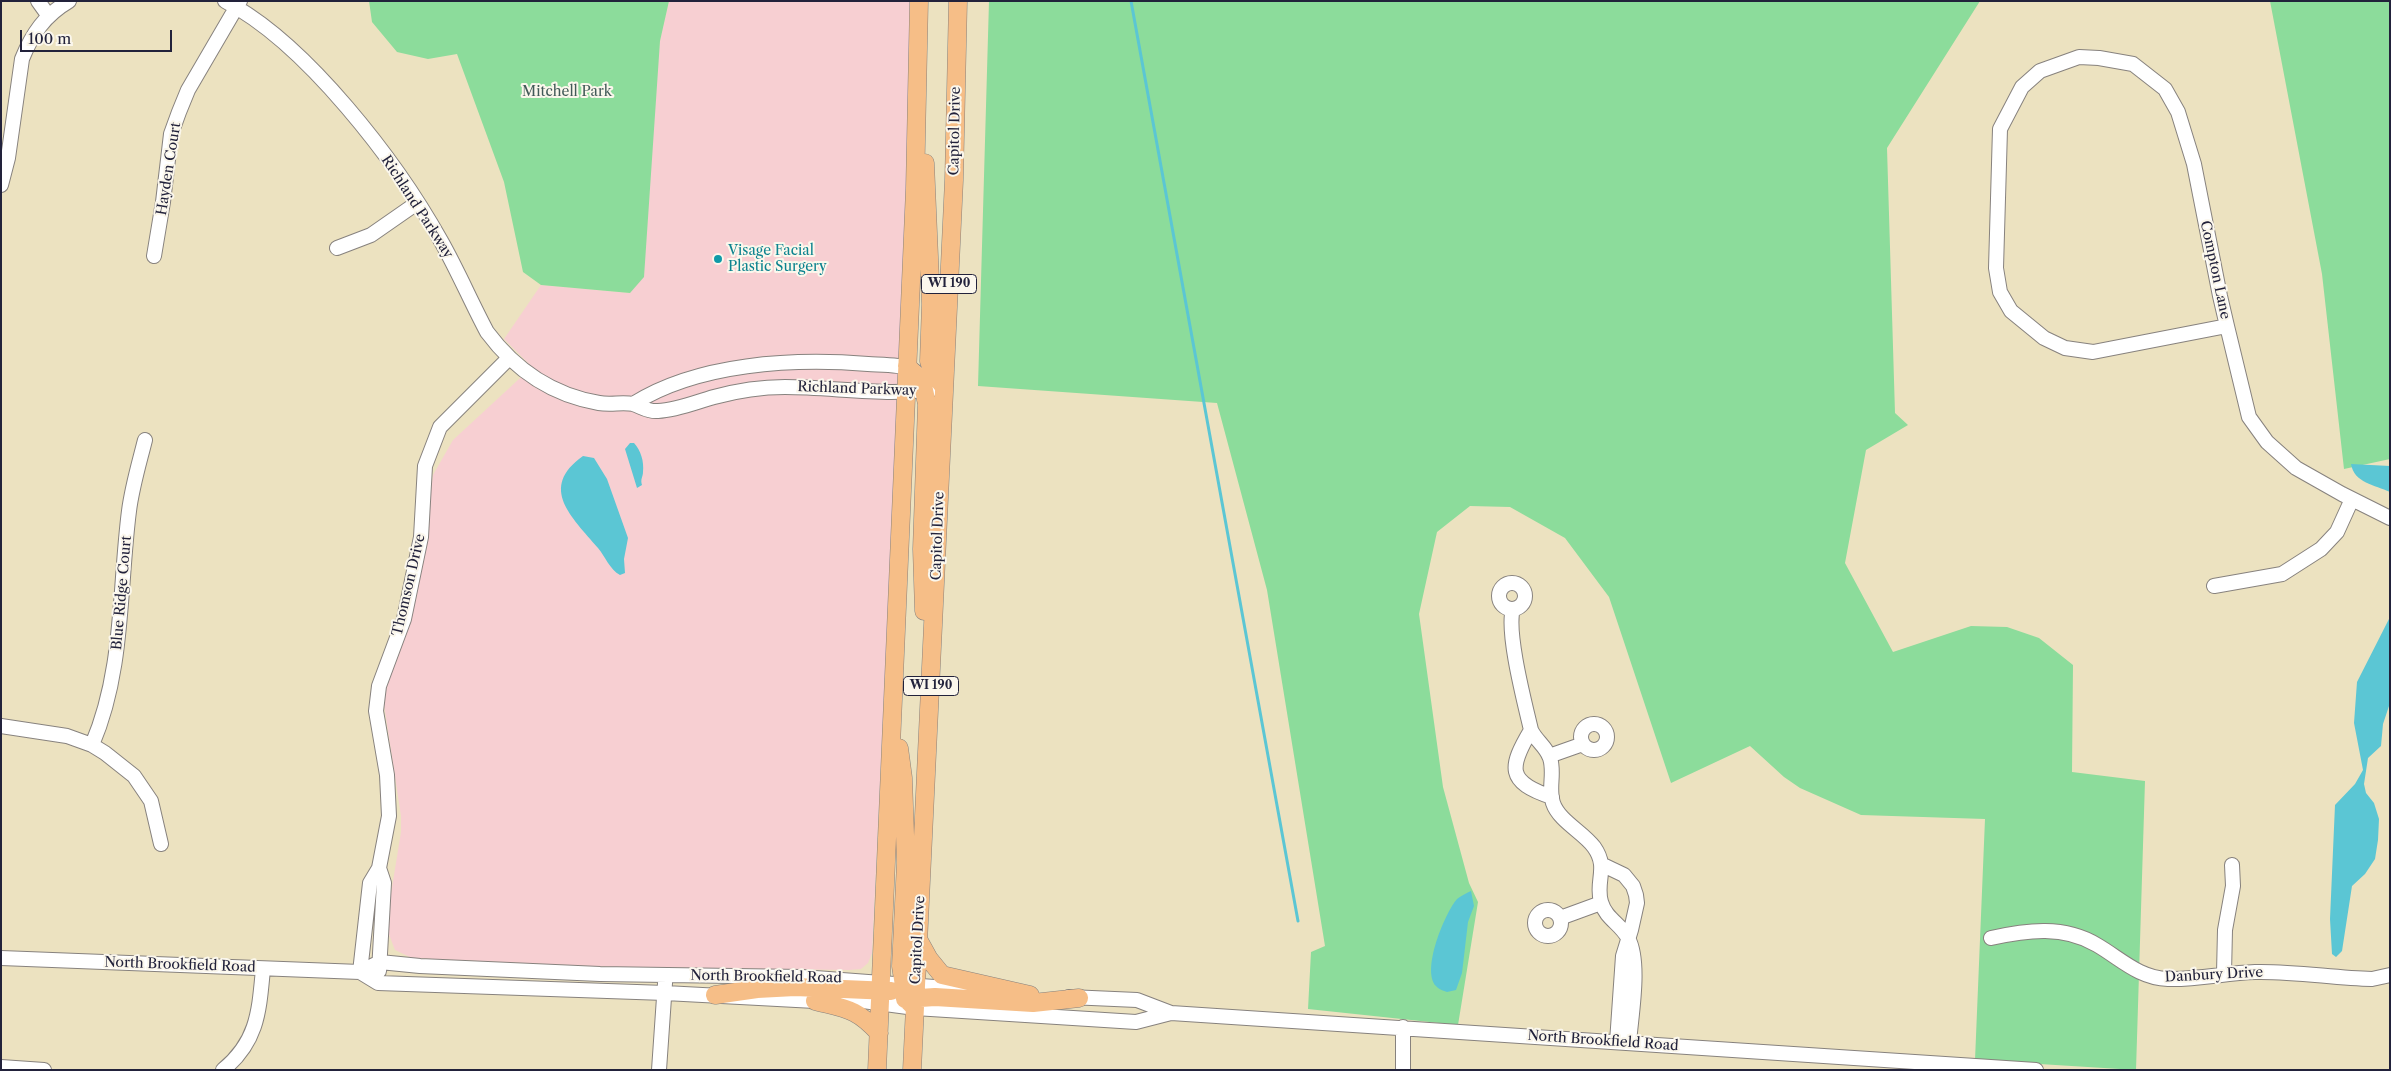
<!DOCTYPE html>
<html>
<head>
<meta charset="utf-8">
<style>
  body { margin:0 }
  #map { position:relative; width:2391px; height:1071px; overflow:hidden; background:#ece2c0; font-family:"Libre Caslon Text",serif }
  canvas { display:block }
  .frame { position:absolute; inset:0; border:2px solid #22223b; pointer-events:none }
  .scale { position:absolute; left:20px; top:30px; width:152px; height:22px; box-sizing:border-box; border:2px solid #22223b; border-top:0; padding-left:6px; font-size:15px; line-height:18px; white-space:nowrap; color:#22223b; -webkit-text-stroke:4px #fbf7ec; paint-order:stroke }
</style>
</head>
<body>
<div id="map">
<canvas width="2391" height="1071"></canvas>
<div class="frame"></div>
<div class="scale">100 m</div>
</div>
<script>
const context = document.querySelector('canvas').getContext('2d');
context.lineJoin = 'round';
function fill(path, color) { context.fillStyle = color; context.fill(path, 'evenodd'); }
function strokePath(path, color, width, dash) { context.strokeStyle = color; context.lineWidth = width; context.lineCap = dash ? 'butt' : 'round'; context.setLineDash(dash || []); context.stroke(path); }
function write(font, color, halo, rows, align = 'center') {
  context.font = font + ' "Libre Caslon Text",serif'; context.lineWidth = 4; context.setLineDash([]); context.textBaseline = 'middle'; context.strokeStyle = halo; context.fillStyle = color; for (const [text, x, y, turn = 0] of rows) {
    context.save(); context.translate(x, y); context.rotate((+turn || 0) * Math.PI / 180); context.textAlign = isNaN(turn) ? turn : align; if (halo) context.strokeText(text, 0, 0); context.fillText(text, 0, 0); context.restore();
  }
}
const built = new Path2D(`
  M 669,1 L 912,1 L 910,143 L 872,953 L 868,963 L 861,969 L 849,970 L 611,967 L 412,958 L 395,950 L 388,932 L 389,906 L 401,832 L 401,816 L 384,705 L 385,694 L 428,513 L 433,475 L 453,440 L 532,367 L 504,339 L 541,285 L 630,293 L 660,41 Z`);
const green = new Path2D(`
  M 369,1 L 669,1 L 660,41 L 644,277 L 630,293 L 541,285 L 523,272 L 504,182 L 457,54 L 428,59 L 397,52 L 372,22 Z
  M 989,1 L 1980,1 L 1887,148 L 1895,413 L 1908,425 L 1866,450 L 1845,563 L 1893,652 L 1971,626 L 2007,627 L 2039,638 L 2073,665 L 2072,772 L 2145,781 L 2136,1070 L 1975,1060 L 1985,819 L 1861,815 L 1800,788 L 1784,777 L 1750,746 L 1671,783 L 1609,597 L 1565,538 L 1510,507 L 1470,506 L 1437,532 L 1419,614 L 1443,787 L 1469,883 L 1478,902 L 1458,1025 L 1308,1009 L 1311,952 L 1325,946 L 1267,590 L 1217,403 L 978,386 Z
  M 2270,1 L 2390,1 L 2390,459 L 2344,469 L 2322,274 Z`);
const water = new Path2D(`
  M 630,443 L 634,443 C 641,451 644,461 643,472 C 643,477 640,479 642,485 L 637,488 L 625,449 Z
  M 583,456 L 594,458 L 607,479 L 628,538 L 624,559 L 625,573 L 620,575 C 610,570 605,556 598,548 C 572,517 538,488 583,456 Z
  M 2351,464 L 2390,466 L 2390,492 C 2375,485 2354,483 2351,464 Z
  M 2390,617 L 2390,703 L 2383,724 L 2381,746 L 2368,758 L 2364,784 L 2366,793 L 2374,803 L 2379,819 L 2378,840 L 2375,859 L 2365,874 L 2352,886 L 2342,951 L 2336,957 L 2332,954 L 2330,919 L 2335,805 L 2355,784 L 2363,770 L 2354,723 L 2357,682 Z
  M 1471,891 L 1474,906 L 1468,922 L 1462,973 L 1456,990 L 1447,992 C 1444,991 1438,989 1436,986 C 1421,970 1445,913 1457,899 C 1461,896 1466,893 1471,891 Z`);
const stream = new Path2D(`
  M 1131,1 L 1298,921`);
const minor = new Path2D(`
  M 38,1 L 48,15
  M 225,1 C 306,43 397,162 441,241 C 458,271 471,302 487,332 C 516,371 552,395 599,403 C 610,405 623,402 633,404 C 642,407 648,412 658,411 C 677,410 696,402 714,397 C 736,391 762,387 785,387 C 838,387 892,398 944,387
  M 1,185 L 8,158 L 22,59 C 32,34 45,15 69,1
  M 337,248 L 371,235 L 417,203
  M 154,256 L 163,202 L 171,134 L 179,112 L 188,90 L 240,1
  M 2227,326 L 2093,352 L 2065,348 L 2044,338 L 2011,311 L 2000,292 L 1996,268 L 2000,129 L 2022,87 L 2040,71 L 2079,57 L 2099,58 L 2133,64 L 2165,89 L 2178,112 L 2194,164 L 2220,296 L 2227,326 L 2249,417 L 2267,442 L 2296,468 L 2342,494 L 2390,518
  M 633,404 C 698,363 793,358 868,364 C 884,365 902,364 916,372
  M1499 596a13 13 0 1 1 26 0a13 13 0 1 1-26 0Z
  M 2214,586 L 2282,574 L 2321,549 L 2337,532 L 2352,499
  M 1513,609 C 1506,632 1525,704 1531,730 C 1536,741 1546,746 1550,758 C 1555,773 1548,788 1553,803 C 1559,821 1583,832 1594,847 C 1609,868 1595,881 1601,902 C 1606,919 1621,924 1628,938 C 1641,963 1631,1015 1629,1043
  M1581 737a13 13 0 1 1 26 0a13 13 0 1 1-26 0Z
  M 1,726 L 67,736 L 92,745 L 105,753 L 134,776 L 151,801 L 161,844
  M 1531,730 C 1509,767 1506,782 1552,797
  M 92,745 C 124,671 119,589 129,511 C 132,487 139,464 145,440
  M 1549,756 L 1583,744
  M 1603,865 L 1624,875 L 1633,886 L 1636,895 L 1637,903 L 1631,930 L 1623,956 L 1617,1042
  M1535 923a13 13 0 1 1 26 0a13 13 0 1 1-26 0Z
  M 1560,918 L 1601,903
  M 1991,938 C 2027,930 2064,925 2097,945 C 2121,959 2139,978 2168,979 C 2196,980 2226,973 2255,972 C 2294,971 2333,978 2372,979 L 2390,975
  M 1,958 L 360,972 L 380,962 L 420,966 L 600,974 L 802,977 L 987,991
  M 379,971 L 384,883 L 379,868
  M 360,972 L 378,983 L 665,993 L 815,1001 L 863,1001 L 915,1008 L 1136,1022 L 1171,1013
  M 360,972 L 370,883 L 379,868 L 389,816 L 387,775 L 376,711 L 379,686 L 404,619 L 421,537 L 425,466 L 440,427 L 509,358
  M 2224,973 L 2225,930 L 2233,886 L 2232,865
  M 1069,997 L 1137,1000 L 1171,1013 L 2036,1070
  M 1,1067 L 44,1070
  M 223,1070 C 258,1041 259,1011 263,969
  M 659,1070 L 665,983
  M 1403,1070 L 1403,1027`);
const major = new Path2D(`
  M 925,163 L 931,304 L 929,361 L 933,373 L 944,387
  M 907,366 L 922,381 L 927,404 L 922,549 L 924,611
  M 899,748 L 903,778 L 906,863 L 901,966 L 906,999 L 915,1008
  M 918,939 L 929,959 L 942,975 L 1030,995
  M 715,995 L 757,989 L 795,987 L 891,991
  M 905,999 L 935,997 L 1033,1003 L 1079,998
  M 815,1001 C 846,1009 856,1008 879,1033
  M 877,1070 L 915,189 L 919,1
  M 912,1070 L 954,180 L 958,1`);
const markers = [
  [718,259,5,"#0f9aa8"]
];
const shields = [
  [949,284,55],
  [931,686,55]
];
const shieldNames = [
  ["WI 190",949,284],
  ["WI 190",931,686]
];
const parkNames = [
  ["Mitchell Park",567,92]
];
const streetNames = [
  ["Capitol Drive",955,131,-89],
  ["Hayden Court",169,169,-81],
  ["Richland Parkway",417,207,57],
  ["Compton Lane",2215,270,78],
  ["Richland Parkway",857,389,2],
  ["Capitol Drive",938,536,-88],
  ["Thomson Drive",409,585,-77],
  ["Blue Ridge Court",122,593,-85],
  ["Capitol Drive",918,940,-87],
  ["North Brookfield Road",180,965,2],
  ["Danbury Drive",2214,975,-3],
  ["North Brookfield Road",766,977,1],
  ["North Brookfield Road",1603,1041,4]
];
const cultureNames = [
  ["Visage Facial",728,251],
  ["Plastic Surgery",728,267]
];
fill(built, '#f7cfd2');
fill(green, '#8cdc9b');
fill(water, '#5bc6d4');
strokePath(stream, '#5bc6d4', 3);
strokePath(minor, '#87827e', 16);
strokePath(major, '#87827e', 19);
strokePath(minor, '#fff', 14);
strokePath(major, '#f6be87', 18);
for (const [x, y, r, color] of markers) { const dot = new Path2D(); dot.arc(x, y, r, 0, 2 * Math.PI); context.fillStyle = color; context.fill(dot); strokePath(dot, '#fbf7ec', 2); }
for (const [x, y, w] of shields) { const box = new Path2D(); box.roundRect(x - w / 2, y - 9.5, w, 19, 4); context.fillStyle = '#fbf7ec'; context.fill(box); strokePath(box, '#22223b', 1); }
write('bold 12px', '#22223b', null, shieldNames);
write('14px', '#425a58', '#fbf7ec', parkNames);
write('14px', '#22223b', '#fbf7ec', streetNames);
write('14px', '#0d838f', '#fbf7ec', cultureNames, 'left');
</script>
</body>
</html>
